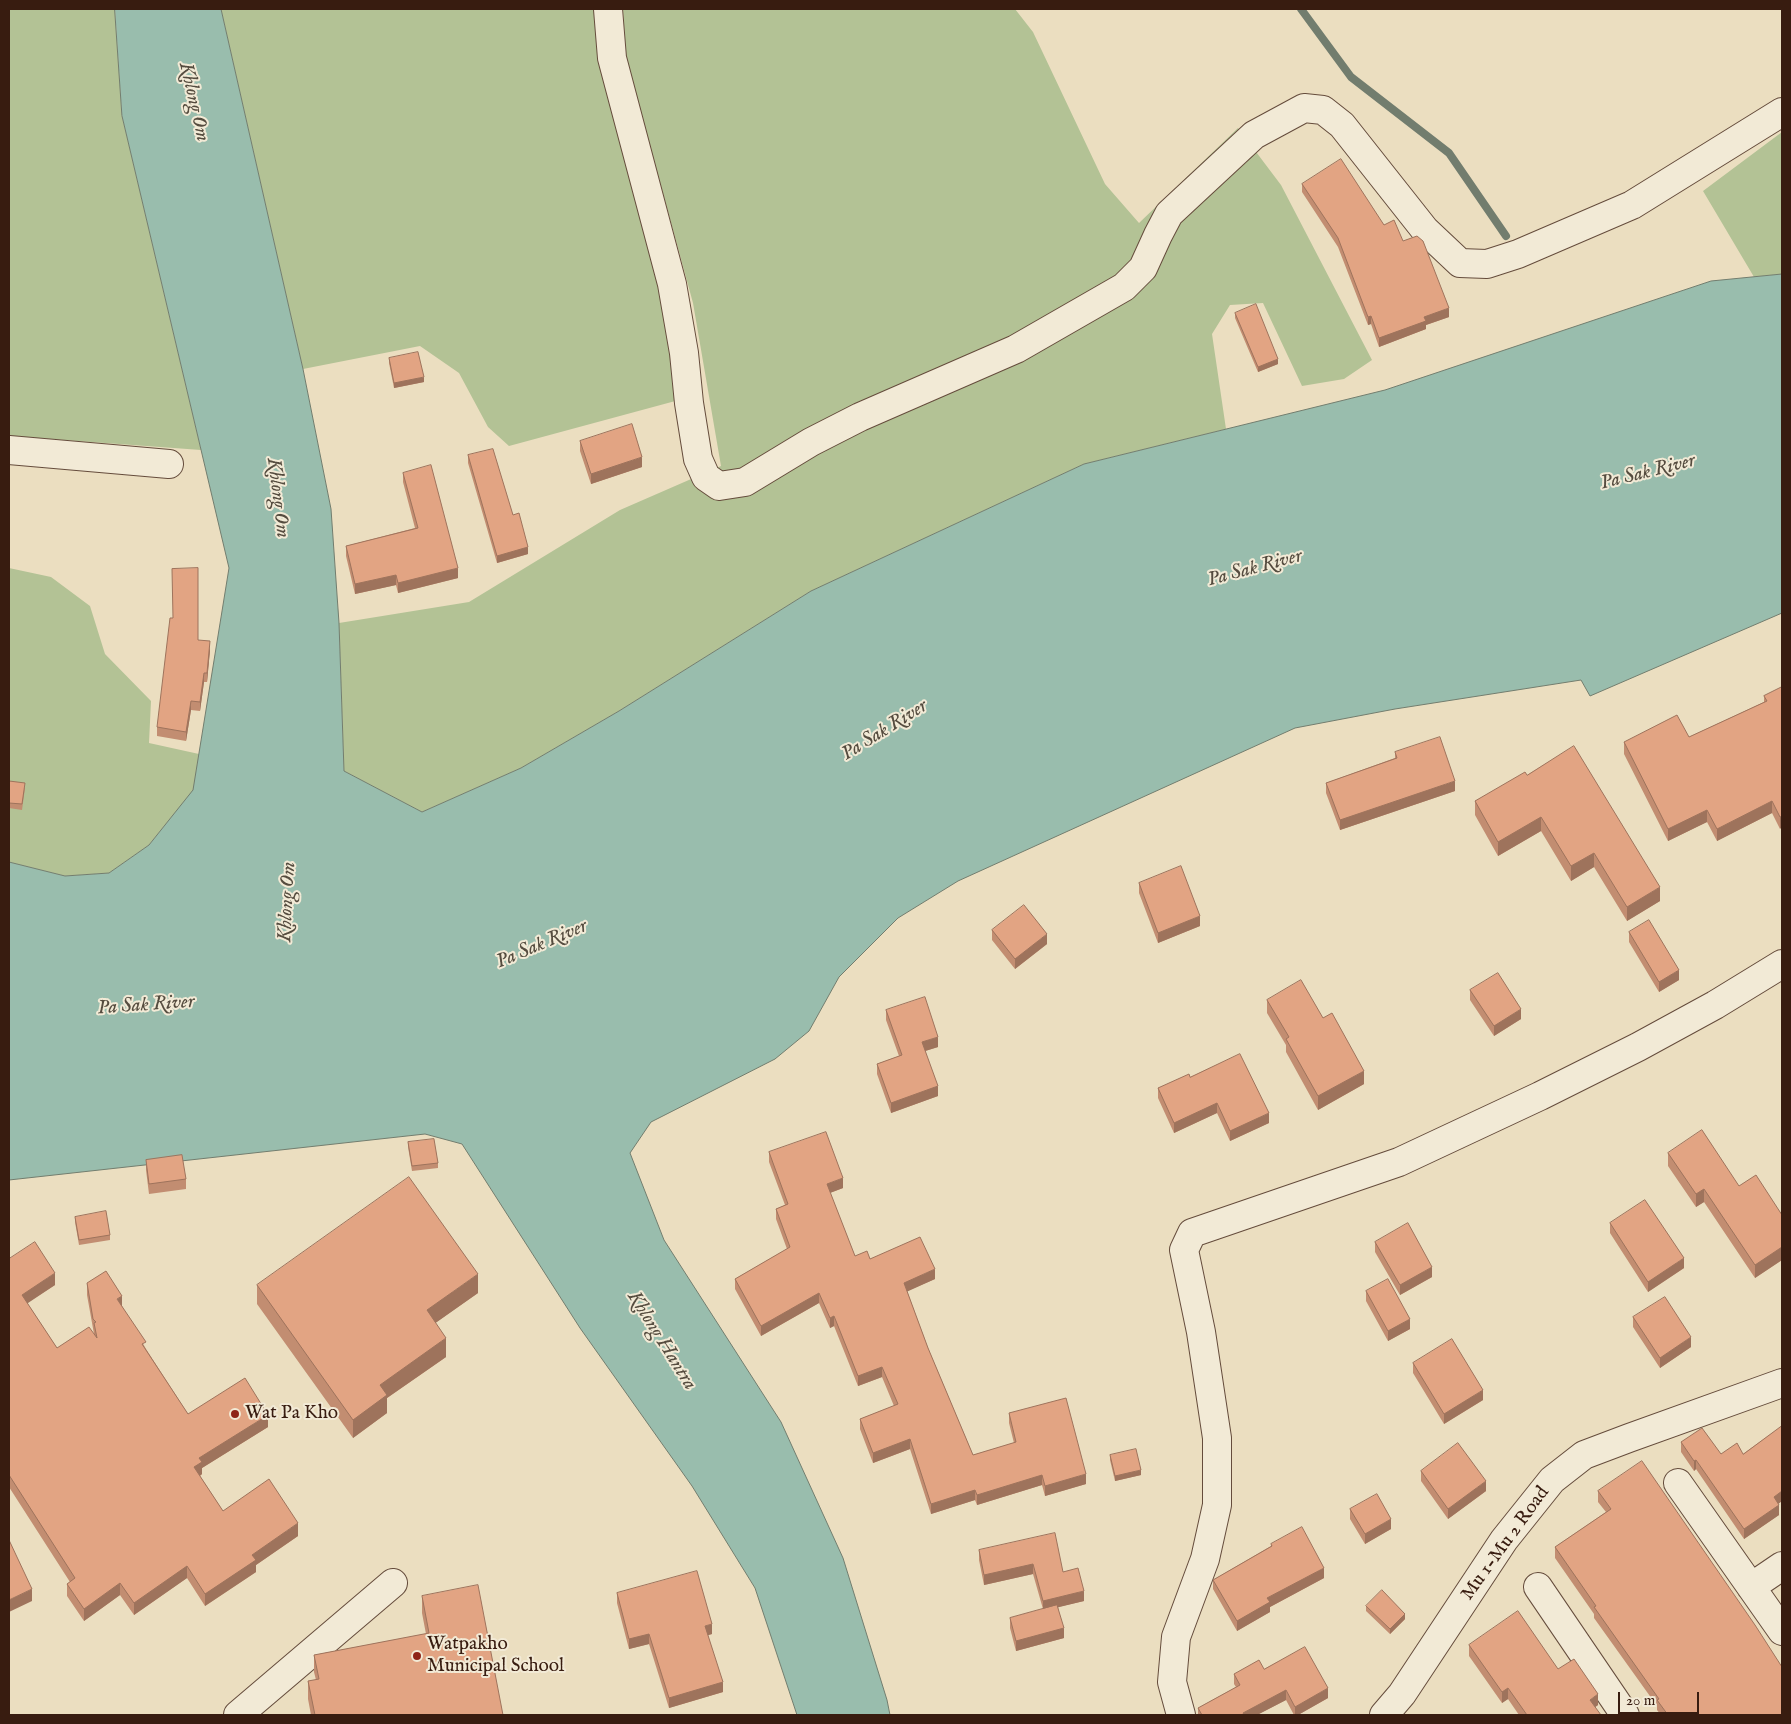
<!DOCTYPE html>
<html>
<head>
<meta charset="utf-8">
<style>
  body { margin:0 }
  #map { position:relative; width:1791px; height:1724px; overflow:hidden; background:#ebdec0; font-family:"IM FELL English",serif }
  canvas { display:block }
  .frame { position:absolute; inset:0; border:10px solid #381c10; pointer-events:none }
  .scale { position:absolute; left:1618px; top:1692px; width:81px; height:22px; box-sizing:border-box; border:2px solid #381c10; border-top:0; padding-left:6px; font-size:15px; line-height:18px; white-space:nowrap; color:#381c10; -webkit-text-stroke:4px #f2ead6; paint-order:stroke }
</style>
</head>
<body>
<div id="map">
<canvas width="1791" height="1724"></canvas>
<div class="frame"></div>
<div class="scale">20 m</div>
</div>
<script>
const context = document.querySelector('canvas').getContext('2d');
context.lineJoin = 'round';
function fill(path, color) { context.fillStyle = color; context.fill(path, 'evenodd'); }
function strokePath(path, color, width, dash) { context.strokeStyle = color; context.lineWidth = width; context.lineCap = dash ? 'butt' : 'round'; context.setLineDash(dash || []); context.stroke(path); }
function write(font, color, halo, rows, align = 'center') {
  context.font = font + ' "IM FELL English",serif'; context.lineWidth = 4; context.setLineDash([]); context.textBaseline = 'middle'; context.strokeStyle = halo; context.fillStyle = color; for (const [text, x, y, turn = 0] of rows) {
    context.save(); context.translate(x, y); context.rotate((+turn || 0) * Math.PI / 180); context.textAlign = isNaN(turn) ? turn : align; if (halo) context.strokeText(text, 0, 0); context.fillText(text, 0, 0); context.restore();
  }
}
const green = new Path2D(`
  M 9,9 L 115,9 L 122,116 L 201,450 L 9,436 Z
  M 221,9 L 602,9 L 668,300 L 679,400 L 509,446 L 488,427 L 459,373 L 420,346 L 303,369 Z
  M 623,9 L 1015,9 L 1033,32 L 1105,184 L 1139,223 L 1238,128 L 1281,185 L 1372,360 L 1344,379 L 1302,386 L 1263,303 L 1230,305 L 1212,334 L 1226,429 L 1084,464 L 811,591 L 619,711 L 521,768 L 422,812 L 344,771 L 339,623 L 469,602 L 620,510 L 721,466 L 693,303 L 626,58 Z
  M 1782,132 L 1782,274 L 1754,277 L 1703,191 Z
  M 9,568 L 51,577 L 90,606 L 105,654 L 151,701 L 149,743 L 199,754 L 194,790 L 149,845 L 109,873 L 65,876 L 9,862 Z`);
const water = new Path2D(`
  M 115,9 L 221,9 L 303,369 L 331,509 L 339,623 L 344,771 L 422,812 L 521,768 L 619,711 L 811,591 L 1084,464 L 1385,390 L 1711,281 L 1782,274 L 1782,613 L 1590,696 L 1581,680 L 1395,709 L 1295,728 L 958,881 L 898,918 L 839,977 L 809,1031 L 775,1059 L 651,1122 L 630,1153 L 664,1240 L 781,1422 L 843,1558 L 887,1700 L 890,1715 L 797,1715 L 755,1588 L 692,1486 L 580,1328 L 462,1144 L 425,1134 L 9,1180 L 9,862 L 65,876 L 109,873 L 149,845 L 193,790 L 229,568 L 122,116 Z`);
const stream = new Path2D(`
  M 1301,9 L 1351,77 L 1449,153 L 1506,236`);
const minor = new Path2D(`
  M 608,9 L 612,58 L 672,284 L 684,353 L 689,403 L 698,459 L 706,477 L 719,486 L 745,482 L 811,442 L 860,417 L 1016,349 L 1124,287 L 1143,268 L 1158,235 L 1169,214 L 1254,135 L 1304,108 L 1323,110 L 1342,125 L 1425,230 L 1460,263 L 1487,264 L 1518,254 L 1632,205 L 1782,112
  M 9,450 L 169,464
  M 1678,1483 L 1782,1631
  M 1538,1587 L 1625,1715
  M 1751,1587 L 1782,1566
  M 238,1715 L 393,1583
  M 1181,1715 L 1172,1682 L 1176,1637 L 1205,1559 L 1217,1505 L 1217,1438 L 1201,1332 L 1184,1250 L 1192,1233 L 1399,1162 L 1540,1096 L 1638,1047 L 1715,1005 L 1782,964
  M 1384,1715 L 1402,1694 L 1504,1540 L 1552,1480 L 1584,1455 L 1629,1438 L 1782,1383`);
const wall = new Path2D(`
  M 1302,184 L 1384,225 L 1403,241 L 1449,317 L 1426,325 L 1426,329 L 1379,347 L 1371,324 L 1368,325 L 1338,247 L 1302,192 Z
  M 1235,313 L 1278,364 L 1258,372 L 1235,318 Z
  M 389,358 L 424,382 L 394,388 L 389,363 Z
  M 580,441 L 642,467 L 591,484 L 580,451 Z
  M 468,455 L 513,515 L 528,554 L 497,563 L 468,463 Z
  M 403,473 L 458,578 L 398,593 L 396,585 L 355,594 L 346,556 L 346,546 L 415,528 L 403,482 Z
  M 198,640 L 210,650 L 207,682 L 204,682 L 200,711 L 191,710 L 186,741 L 157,736 L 157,727 Z
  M 1782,687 L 1780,829 L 1772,813 L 1717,841 L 1707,822 L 1668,841 L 1624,754 L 1624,742 L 1689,737 L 1764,702 L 1764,696 Z
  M 1395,752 L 1455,791 L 1340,830 L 1326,793 L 1326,783 L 1395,758 Z
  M 1527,775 L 1660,901 L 1627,921 L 1594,867 L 1571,881 L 1541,831 L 1498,856 L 1475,815 L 1475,801 Z
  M 9,781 L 25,788 L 22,810 L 9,808 Z
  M 1139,883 L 1200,926 L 1158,943 L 1139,893 Z
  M 992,930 L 1047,944 L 1015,969 L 992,940 Z
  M 1629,932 L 1679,980 L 1659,992 L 1629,942 Z
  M 1470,990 L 1521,1019 L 1494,1036 L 1470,1000 Z
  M 1267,1000 L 1364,1084 L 1318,1110 L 1286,1052 L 1286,1045 L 1267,1013 Z
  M 886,1010 L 938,1047 L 925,1051 L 938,1096 L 891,1113 L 877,1074 L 877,1064 L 899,1056 L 886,1020 Z
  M 1190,1077 L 1269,1123 L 1230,1141 L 1217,1113 L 1174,1133 L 1158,1098 L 1158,1088 Z
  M 408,1142 L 438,1163 L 438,1168 L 412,1171 L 408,1147 Z
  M 769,1152 L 843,1188 L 830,1193 L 855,1256 L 870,1259 L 935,1279 L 907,1291 L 928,1348 L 973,1455 L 1014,1443 L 1009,1423 L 1009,1413 L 1086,1484 L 1045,1496 L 1042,1485 L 977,1505 L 975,1500 L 931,1514 L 910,1449 L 873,1463 L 860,1429 L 860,1419 L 894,1406 L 882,1377 L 858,1386 L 834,1326 L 830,1328 L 819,1303 L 761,1336 L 735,1289 L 735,1279 L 787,1249 L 776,1219 L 776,1209 L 785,1205 L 769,1162 Z
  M 1668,1153 L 1739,1186 L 1782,1215 L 1782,1260 L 1755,1278 L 1704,1202 L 1696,1207 L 1668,1166 Z
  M 146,1160 L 186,1179 L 186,1189 L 149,1194 L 146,1170 Z
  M 75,1217 L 110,1235 L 110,1240 L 79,1245 L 75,1222 Z
  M 1610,1223 L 1684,1268 L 1648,1292 L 1610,1233 Z
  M 1375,1242 L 1432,1277 L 1400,1295 L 1375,1252 Z
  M 9,1259 L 55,1285 L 27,1303 L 57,1348 L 94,1334 L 87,1295 L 87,1283 L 122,1306 L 146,1349 L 188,1414 L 268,1427 L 202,1468 L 202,1474 L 200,1476 L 223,1511 L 298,1536 L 256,1565 L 256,1572 L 205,1606 L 187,1578 L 134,1615 L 120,1595 L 84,1621 L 67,1596 L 67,1584 L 70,1582 L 9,1487 Z
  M 257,1285 L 478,1293 L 435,1323 L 446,1357 L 387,1398 L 387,1413 L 353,1438 L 257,1304 Z
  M 1366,1291 L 1410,1329 L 1388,1341 L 1366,1301 Z
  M 1633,1317 L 1691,1347 L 1660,1368 L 1633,1327 Z
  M 1413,1363 L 1483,1400 L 1444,1424 L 1413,1373 Z
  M 1782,1426 L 1782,1501 L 1778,1504 L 1779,1515 L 1744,1539 L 1696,1469 L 1694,1471 L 1681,1452 L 1681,1442 L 1721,1454 L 1743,1454 Z
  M 1110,1455 L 1141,1475 L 1115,1481 L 1110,1460 Z
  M 1421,1471 L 1486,1491 L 1448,1519 L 1421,1481 Z
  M 1598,1491 L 1782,1715 L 1661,1715 L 1657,1710 L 1657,1706 L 1594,1618 L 1594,1614 L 1555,1558 L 1555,1547 L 1606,1512 L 1598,1502 Z
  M 1350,1509 L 1391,1529 L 1365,1544 L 1350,1519 Z
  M 1271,1544 L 1324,1578 L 1270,1607 L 1270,1612 L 1237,1631 L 1213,1589 L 1213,1580 L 1271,1546 Z
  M 979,1550 L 1063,1572 L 1084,1601 L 1058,1607 L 1064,1638 L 1016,1651 L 1010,1628 L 1010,1618 L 1043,1609 L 1033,1574 L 984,1585 L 979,1560 Z
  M 617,1593 L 712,1634 L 708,1635 L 723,1692 L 669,1708 L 649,1644 L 629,1649 L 617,1603 Z
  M 422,1596 L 503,1715 L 311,1715 L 308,1699 L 308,1681 L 316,1680 L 314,1672 L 314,1655 L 426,1634 L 422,1613 Z
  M 1366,1606 L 1405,1619 L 1390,1634 L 1366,1611 Z
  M 1469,1645 L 1558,1669 L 1598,1705 L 1595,1707 L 1601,1715 L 1519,1715 L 1508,1699 L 1502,1703 L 1469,1656 Z
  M 1264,1669 L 1328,1698 L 1298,1715 L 1294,1715 L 1286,1700 L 1257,1715 L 1198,1715 L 1198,1708 L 1236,1687 L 1234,1684 L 1234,1674 Z`);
const shadedWall = new Path2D(`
  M 1449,308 L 1449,317 L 1426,325 L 1426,329 L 1379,347 L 1379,338 L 1424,317 Z
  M 1371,316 L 1371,324 L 1368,325 L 1368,317 Z
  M 1278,359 L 1278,364 L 1258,372 L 1258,367 Z
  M 424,377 L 424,382 L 394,388 L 394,383 Z
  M 642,457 L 642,467 L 591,484 L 591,474 Z
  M 528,547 L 528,554 L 497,563 L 497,556 Z
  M 458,568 L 458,578 L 398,593 L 398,583 Z
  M 396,575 L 396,585 L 355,594 L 355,584 Z
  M 210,641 L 210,650 L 207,682 L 207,673 Z
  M 204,673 L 204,682 L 200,711 L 200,702 Z
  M 191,701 L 191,710 L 186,741 L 186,732 Z
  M 1455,781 L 1455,791 L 1340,830 L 1340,820 Z
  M 1772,801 L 1772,813 L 1717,841 L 1717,829 Z
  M 1707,810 L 1707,822 L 1668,841 L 1668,829 Z
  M 1782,816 L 1782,827 L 1780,829 L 1780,817 Z
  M 1541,817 L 1541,831 L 1498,856 L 1498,842 Z
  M 1594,853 L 1594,867 L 1571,881 L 1571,866 Z
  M 1660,887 L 1660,901 L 1627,921 L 1627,907 Z
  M 1200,916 L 1200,926 L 1158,943 L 1158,933 Z
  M 1047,934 L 1047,944 L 1015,969 L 1015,959 Z
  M 1679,970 L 1679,980 L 1659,992 L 1659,982 Z
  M 1521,1009 L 1521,1019 L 1494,1036 L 1494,1026 Z
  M 938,1037 L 938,1047 L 922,1052 L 922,1042 Z
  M 1364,1071 L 1364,1084 L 1318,1110 L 1318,1096 Z
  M 938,1086 L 938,1096 L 891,1113 L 891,1103 Z
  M 1217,1103 L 1217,1113 L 1174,1133 L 1174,1123 Z
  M 1269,1113 L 1269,1123 L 1230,1141 L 1230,1131 Z
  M 843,1178 L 843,1188 L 827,1194 L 827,1184 Z
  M 1704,1189 L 1704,1202 L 1696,1207 L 1696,1194 Z
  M 1782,1247 L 1782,1260 L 1755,1278 L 1755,1265 Z
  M 1684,1258 L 1684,1268 L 1648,1292 L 1648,1282 Z
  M 1432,1267 L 1432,1277 L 1400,1295 L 1400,1285 Z
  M 935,1269 L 935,1279 L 904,1293 L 904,1283 Z
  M 55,1273 L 55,1285 L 22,1307 L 22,1295 Z
  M 478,1274 L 478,1293 L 427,1329 L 427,1310 Z
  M 819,1293 L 819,1303 L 761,1336 L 761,1326 Z
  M 122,1296 L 122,1308 L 117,1299 Z
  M 834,1316 L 834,1326 L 830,1328 L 830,1318 Z
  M 1410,1319 L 1410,1329 L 1388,1341 L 1388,1331 Z
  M 1691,1337 L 1691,1347 L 1660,1368 L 1660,1358 Z
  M 446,1338 L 446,1357 L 387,1398 L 387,1413 L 353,1438 L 353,1420 L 380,1385 Z
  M 882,1367 L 882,1377 L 858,1386 L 858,1376 Z
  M 1483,1390 L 1483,1400 L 1444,1424 L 1444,1414 Z
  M 268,1415 L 268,1427 L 202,1468 L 202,1474 L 194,1480 L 194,1467 L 199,1458 Z
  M 910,1439 L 910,1449 L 873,1463 L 873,1453 Z
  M 1696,1460 L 1696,1469 L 1694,1471 L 1694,1461 Z
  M 1141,1470 L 1141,1475 L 1115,1481 L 1115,1476 Z
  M 1086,1474 L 1086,1484 L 1045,1496 L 1045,1486 Z
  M 1042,1475 L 1042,1485 L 977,1505 L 977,1495 Z
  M 1486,1481 L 1486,1491 L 1448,1519 L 1448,1509 Z
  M 975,1490 L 975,1500 L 931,1514 L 931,1504 Z
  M 1782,1491 L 1782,1501 L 1774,1507 L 1774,1497 Z
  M 1779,1505 L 1779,1515 L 1744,1539 L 1744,1529 Z
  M 1391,1519 L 1391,1529 L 1365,1544 L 1365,1534 Z
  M 298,1523 L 298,1536 L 256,1565 L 256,1572 L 205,1606 L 205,1594 L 252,1555 Z
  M 1033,1564 L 1033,1574 L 984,1585 L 984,1575 Z
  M 187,1566 L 187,1578 L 134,1615 L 134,1603 Z
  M 1324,1568 L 1324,1578 L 1270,1607 L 1270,1612 L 1237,1631 L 1237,1621 L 1267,1598 Z
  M 120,1583 L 120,1595 L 84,1621 L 84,1609 Z
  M 32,1589 L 32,1601 L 9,1612 L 9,1600 Z
  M 1084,1591 L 1084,1601 L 1043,1611 L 1043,1601 Z
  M 1405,1614 L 1405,1619 L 1390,1634 L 1390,1629 Z
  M 712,1624 L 712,1634 L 705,1636 L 705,1626 Z
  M 1064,1628 L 1064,1638 L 1016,1651 L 1016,1641 Z
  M 649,1634 L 649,1644 L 629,1649 L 629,1639 Z
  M 723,1682 L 723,1692 L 669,1708 L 669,1698 Z
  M 1328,1688 L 1328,1698 L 1298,1715 L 1295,1715 L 1295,1707 Z
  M 1508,1688 L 1508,1699 L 1502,1703 L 1502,1692 Z
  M 1286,1690 L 1286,1700 L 1257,1715 L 1243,1715 L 1243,1713 Z
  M 1598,1694 L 1598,1705 L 1590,1711 L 1590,1700 Z`);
const building = new Path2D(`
  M 1341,159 L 1384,225 L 1394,220 L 1403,241 L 1417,236 L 1423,241 L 1449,308 L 1424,317 L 1426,321 L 1379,338 L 1371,316 L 1368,317 L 1338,238 L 1302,184 Z
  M 1256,304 L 1278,359 L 1258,367 L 1235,313 Z
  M 418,352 L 424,377 L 394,383 L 389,358 Z
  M 632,424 L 642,457 L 591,474 L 580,441 Z
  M 493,449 L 513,515 L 519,513 L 528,547 L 497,556 L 468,455 Z
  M 431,465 L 458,568 L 398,583 L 396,575 L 355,584 L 346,546 L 418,528 L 403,473 Z
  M 198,568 L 198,640 L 210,641 L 207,673 L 204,673 L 200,702 L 191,701 L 186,732 L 157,727 L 170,618 L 173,618 L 172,569 Z
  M 1782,687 L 1782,816 L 1780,817 L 1772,801 L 1717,829 L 1707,810 L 1668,829 L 1624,742 L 1677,715 L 1689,737 L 1767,701 L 1764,696 Z
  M 1440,737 L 1455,781 L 1340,820 L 1326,783 L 1397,758 L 1395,752 Z
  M 1574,746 L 1660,887 L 1627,907 L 1594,853 L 1571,866 L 1541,817 L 1498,842 L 1475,801 L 1525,772 L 1527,775 Z
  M 9,781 L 25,783 L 22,804 L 9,803 Z
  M 1181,866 L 1200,916 L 1158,933 L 1139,883 Z
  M 1024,905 L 1047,934 L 1015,959 L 992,930 Z
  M 1649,920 L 1679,970 L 1659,982 L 1629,932 Z
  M 1498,973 L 1521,1009 L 1494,1026 L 1470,990 Z
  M 1301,980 L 1323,1018 L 1332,1013 L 1364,1071 L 1318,1096 L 1286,1039 L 1289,1037 L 1267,1000 Z
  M 925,997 L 938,1037 L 922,1042 L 938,1086 L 891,1103 L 877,1064 L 902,1055 L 886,1010 Z
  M 1240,1054 L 1269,1113 L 1230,1131 L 1217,1103 L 1174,1123 L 1158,1088 L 1189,1074 L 1190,1077 Z
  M 1702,1130 L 1739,1186 L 1756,1175 L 1782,1215 L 1782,1247 L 1755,1265 L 1704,1189 L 1696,1194 L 1668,1153 Z
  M 826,1132 L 843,1178 L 827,1184 L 855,1256 L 867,1251 L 870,1259 L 920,1237 L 935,1269 L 904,1283 L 928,1348 L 973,1455 L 1016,1442 L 1009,1413 L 1066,1398 L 1086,1474 L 1045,1486 L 1042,1475 L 977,1495 L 975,1490 L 931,1504 L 910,1439 L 873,1453 L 860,1419 L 898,1404 L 882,1367 L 858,1376 L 834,1316 L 830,1318 L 819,1293 L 761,1326 L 735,1279 L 790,1247 L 776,1209 L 788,1204 L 769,1152 Z
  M 434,1139 L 438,1163 L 412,1166 L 408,1142 Z
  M 182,1155 L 186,1179 L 149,1184 L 146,1160 Z
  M 409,1177 L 478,1274 L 427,1310 L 446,1338 L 380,1385 L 387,1395 L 353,1420 L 257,1285 Z
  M 1645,1200 L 1684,1258 L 1648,1282 L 1610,1223 Z
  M 106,1211 L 110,1235 L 79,1240 L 75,1217 Z
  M 1408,1223 L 1432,1267 L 1400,1285 L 1375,1242 Z
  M 35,1242 L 55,1273 L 22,1295 L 57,1348 L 89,1327 L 97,1338 L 94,1323 L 96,1322 L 93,1319 L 87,1283 L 106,1271 L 122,1296 L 117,1299 L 146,1342 L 142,1344 L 188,1414 L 245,1378 L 268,1415 L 199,1458 L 202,1462 L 194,1467 L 223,1511 L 269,1479 L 298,1523 L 252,1555 L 256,1560 L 205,1594 L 187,1566 L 134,1603 L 120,1583 L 84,1609 L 67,1584 L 75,1578 L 9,1475 L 9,1259 Z
  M 1388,1279 L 1410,1319 L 1388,1331 L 1366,1291 Z
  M 1665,1297 L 1691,1337 L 1660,1358 L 1633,1317 Z
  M 1452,1339 L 1483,1390 L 1444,1414 L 1413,1363 Z
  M 1782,1426 L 1782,1491 L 1774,1497 L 1779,1505 L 1744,1529 L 1696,1460 L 1694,1461 L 1681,1442 L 1702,1428 L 1721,1454 L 1737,1443 L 1743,1454 Z
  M 1458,1443 L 1486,1481 L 1448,1509 L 1421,1471 Z
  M 1136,1449 L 1141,1470 L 1115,1476 L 1110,1455 Z
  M 1642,1461 L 1755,1625 L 1782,1667 L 1782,1715 L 1668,1715 L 1657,1700 L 1659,1699 L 1594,1607 L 1596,1606 L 1555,1547 L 1611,1509 L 1598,1491 Z
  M 1377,1494 L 1391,1519 L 1365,1534 L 1350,1509 Z
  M 1302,1527 L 1324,1568 L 1267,1598 L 1270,1602 L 1237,1621 L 1213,1580 L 1272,1546 L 1271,1544 Z
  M 1055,1533 L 1063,1572 L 1078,1568 L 1084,1591 L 1043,1601 L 1033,1564 L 984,1575 L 979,1550 Z
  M 9,1540 L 32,1589 L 9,1600 Z
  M 697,1571 L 712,1624 L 705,1626 L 723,1682 L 669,1698 L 649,1634 L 629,1639 L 617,1593 Z
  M 478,1585 L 503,1715 L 315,1715 L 308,1681 L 319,1679 L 314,1655 L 429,1633 L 422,1596 Z
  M 1382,1590 L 1405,1614 L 1390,1629 L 1366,1606 Z
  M 1057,1605 L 1064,1628 L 1016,1641 L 1010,1618 Z
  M 1518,1611 L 1558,1669 L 1574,1659 L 1598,1694 L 1590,1700 L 1601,1715 L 1527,1715 L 1508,1688 L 1502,1692 L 1469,1645 Z
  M 1305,1647 L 1328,1688 L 1295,1707 L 1286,1690 L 1243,1713 L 1244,1715 L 1202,1715 L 1198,1708 L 1240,1685 L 1234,1674 L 1259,1660 L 1264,1669 Z`);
const markers = [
  [235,1414,5,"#8f2418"],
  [417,1656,5,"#8f2418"]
];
const poiNames = [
  ["Wat Pa Kho",245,1414],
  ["Watpakho",427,1645],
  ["Municipal School",427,1667]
];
const streetNames = [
  ["Mu 1-Mu 2 Road",1506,1544,-54]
];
const waterNames = [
  ["Khlong Om",193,102,77],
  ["Pa Sak River",1648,473,-14],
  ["Khlong Om",277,498,83],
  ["Pa Sak River",1255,569,-15],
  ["Pa Sak River",885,731,-32],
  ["Khlong Om",288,902,-87],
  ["Pa Sak River",542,945,-23],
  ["Pa Sak River",146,1006,-4],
  ["Khlong Hantra",661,1341,58]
];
fill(green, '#b3c295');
fill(water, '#99bdad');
strokePath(water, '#727d6e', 1);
strokePath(stream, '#727d6e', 8);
strokePath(minor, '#654c3c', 30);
strokePath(minor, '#f2ead6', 28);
fill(wall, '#c28d71');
fill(shadedWall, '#9e735c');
fill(building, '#e2a483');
strokePath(building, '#9e735c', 1);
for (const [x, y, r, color] of markers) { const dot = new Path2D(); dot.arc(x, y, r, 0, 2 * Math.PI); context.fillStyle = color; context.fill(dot); strokePath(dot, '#f2ead6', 2); }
write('19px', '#381c10', '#f2ead6', poiNames, 'left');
write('19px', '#381c10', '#f2ead6', streetNames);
write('italic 20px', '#554c3f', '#f2ead6', waterNames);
</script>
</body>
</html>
